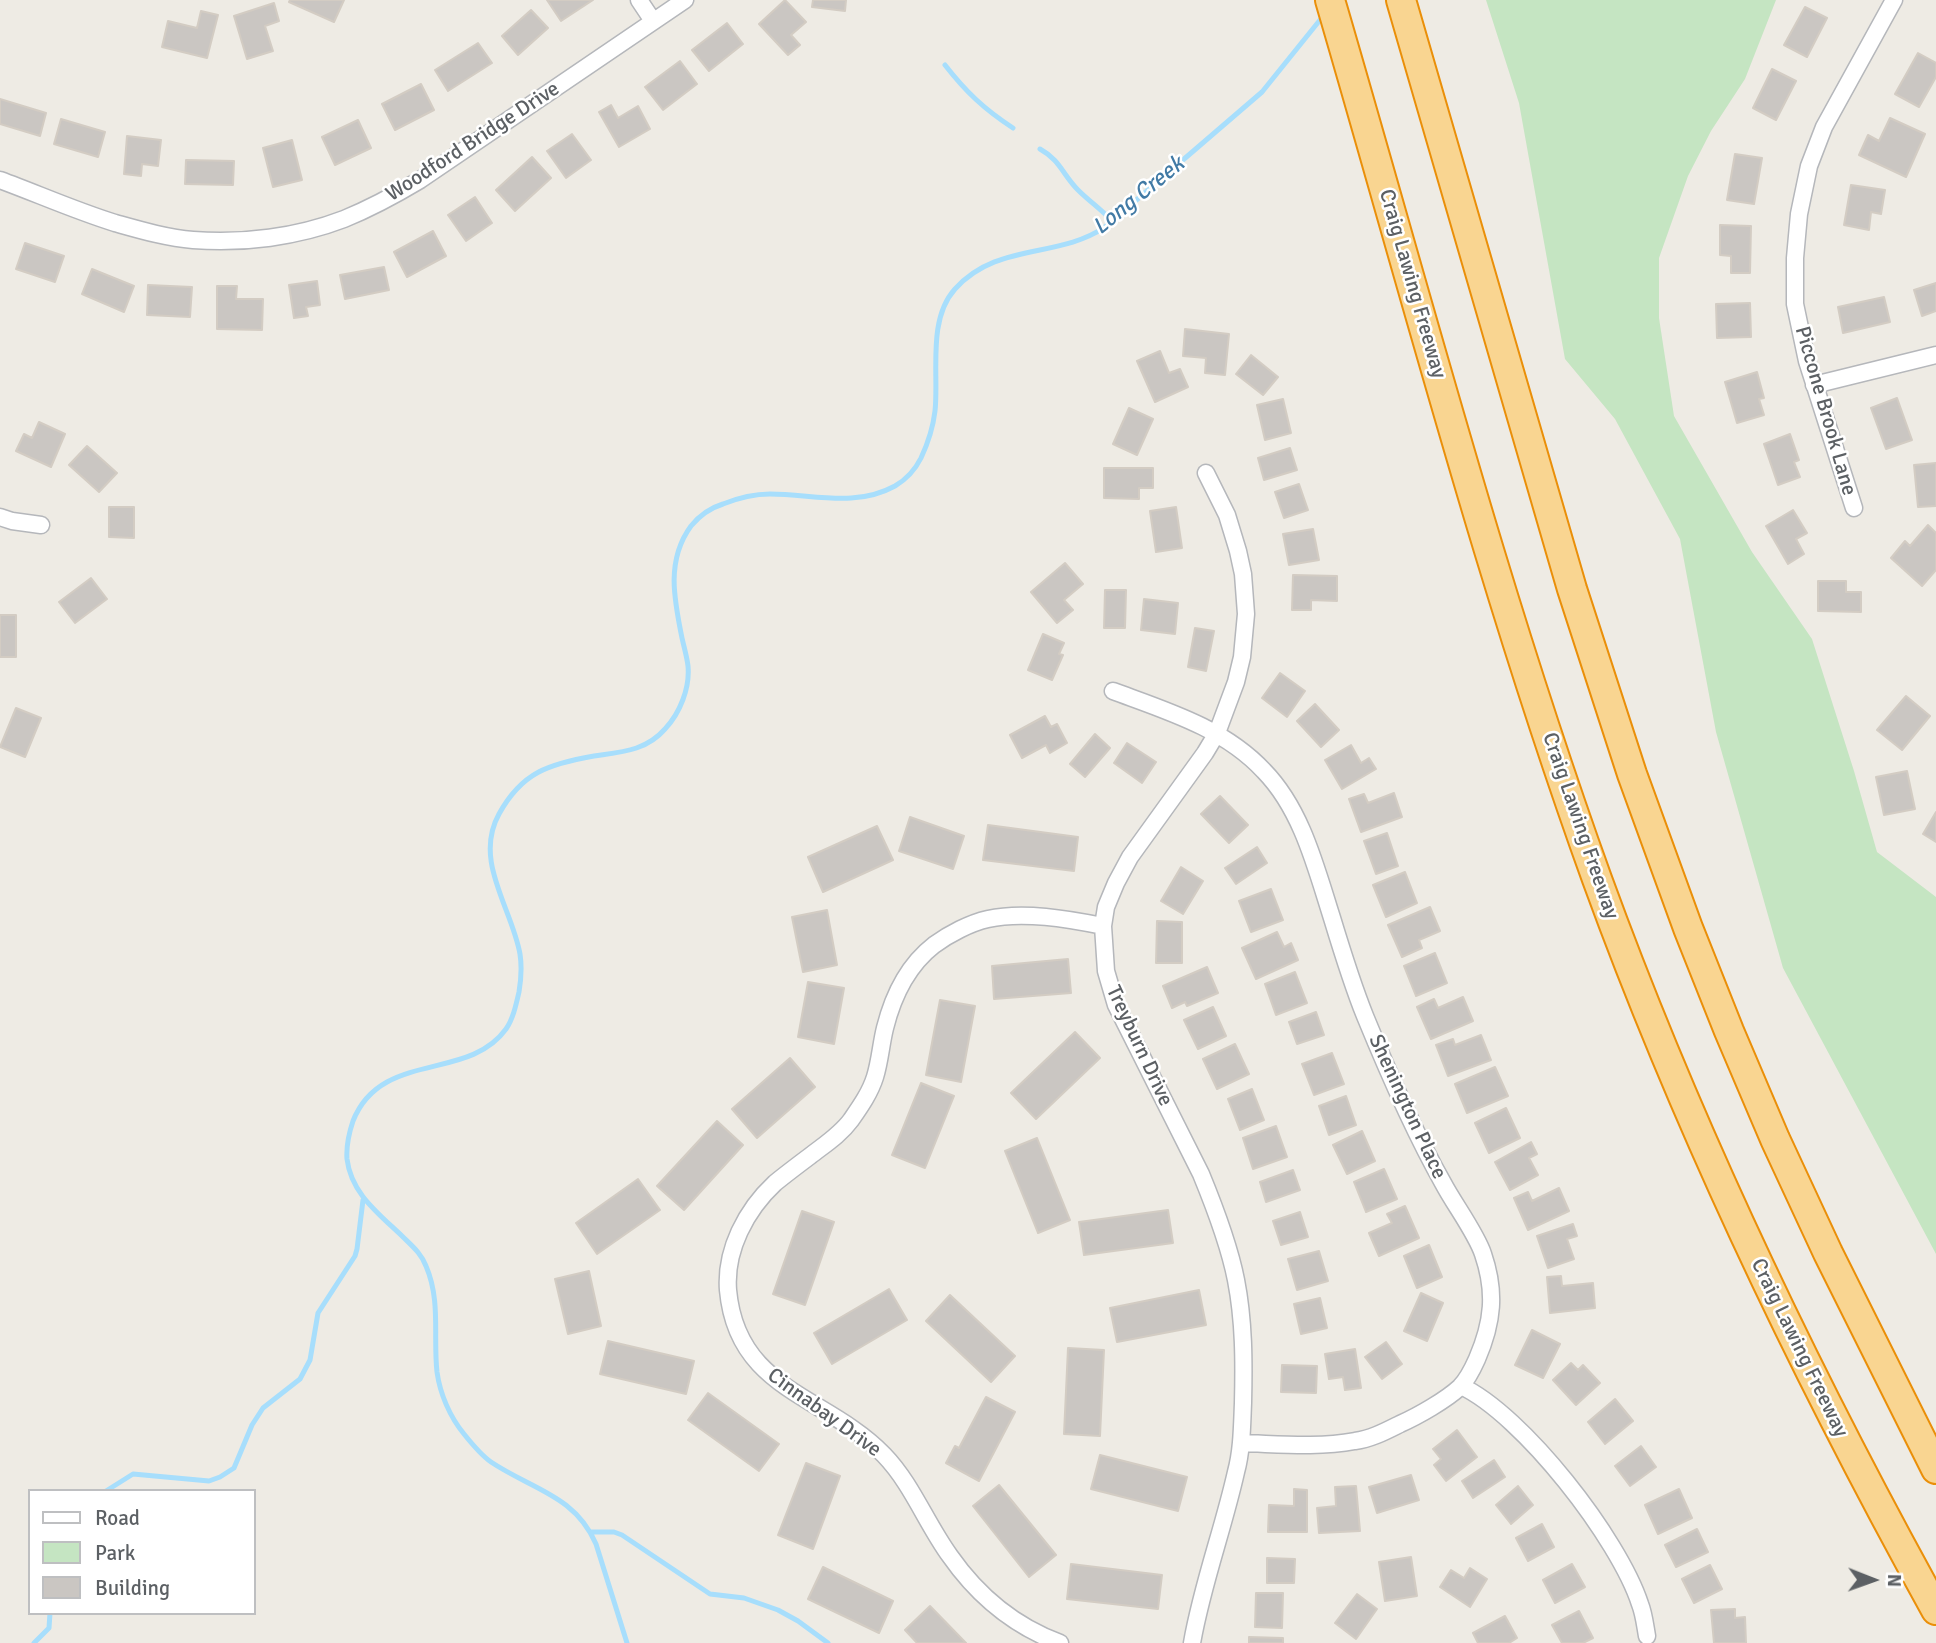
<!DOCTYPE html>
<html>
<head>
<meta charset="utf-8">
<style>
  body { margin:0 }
  #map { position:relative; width:1936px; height:1643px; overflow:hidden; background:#eeebe4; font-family:Signika,sans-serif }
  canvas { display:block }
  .legend { position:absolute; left:28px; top:1489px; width:228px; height:126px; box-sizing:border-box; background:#fff; border:2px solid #bebfc1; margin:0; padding:9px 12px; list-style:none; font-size:21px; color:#5c6064 }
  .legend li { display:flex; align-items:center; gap:14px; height:35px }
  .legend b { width:35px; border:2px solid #bebfc1 }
  .north { position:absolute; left:1838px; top:1545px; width:70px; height:70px; -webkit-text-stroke:5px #fff; paint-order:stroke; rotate:91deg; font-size:19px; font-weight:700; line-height:28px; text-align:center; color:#5c6064 }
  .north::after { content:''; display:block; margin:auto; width:24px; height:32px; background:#5c6064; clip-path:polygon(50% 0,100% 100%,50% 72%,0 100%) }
</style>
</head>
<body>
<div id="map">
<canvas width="1936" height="1643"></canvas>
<ul class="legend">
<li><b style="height:9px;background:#fff"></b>Road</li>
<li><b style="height:19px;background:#c5e5c2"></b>Park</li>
<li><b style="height:19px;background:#cac6c2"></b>Building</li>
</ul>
<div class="north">N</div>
</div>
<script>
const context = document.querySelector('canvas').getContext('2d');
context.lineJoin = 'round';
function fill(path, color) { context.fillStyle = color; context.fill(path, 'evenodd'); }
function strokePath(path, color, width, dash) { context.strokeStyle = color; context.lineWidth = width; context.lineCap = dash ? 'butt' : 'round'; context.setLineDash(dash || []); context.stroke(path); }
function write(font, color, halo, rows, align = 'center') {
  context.font = font + ' Signika,sans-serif'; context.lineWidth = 5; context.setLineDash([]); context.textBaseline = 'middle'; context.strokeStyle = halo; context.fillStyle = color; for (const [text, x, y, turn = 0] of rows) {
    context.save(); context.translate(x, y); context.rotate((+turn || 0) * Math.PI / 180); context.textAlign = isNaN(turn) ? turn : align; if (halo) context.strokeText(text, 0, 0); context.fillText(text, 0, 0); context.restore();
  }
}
const green = new Path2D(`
  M 1486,0 L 1776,0 L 1745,79 L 1711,131 L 1688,176 L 1659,258 L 1659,318 L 1674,416 L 1752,552 L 1812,639 L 1854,771 L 1877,852 L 1936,897 L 1936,1254 L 1783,968 L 1716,732 L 1680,539 L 1615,419 L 1565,359 L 1519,103 Z`);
const stream = new Path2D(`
  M 945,65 C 966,92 984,109 1013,128
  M 1040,149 C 1060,160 1063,175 1078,190 C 1089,201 1102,210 1112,221
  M 106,1491 L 133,1474 L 209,1481 L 220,1477 L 234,1468 L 252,1425 L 263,1408 L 300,1379 L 310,1360 L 318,1313 L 355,1256 L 357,1249 L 363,1200
  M 591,1532 L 614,1532 L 622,1535 L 710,1594 L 744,1598 L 778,1610 L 798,1621 L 828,1643
  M 34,1643 L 49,1628 L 50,1613
  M 627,1643 L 596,1544 C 575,1495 531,1489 491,1462 C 481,1455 472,1444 464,1434 C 450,1417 440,1394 437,1372 C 433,1336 441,1301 426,1266 C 421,1253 412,1246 402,1236 C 378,1213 351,1193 347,1159 C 346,1145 349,1133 353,1121 C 381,1050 468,1082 506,1029 C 513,1019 516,1005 519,992 C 521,980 522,967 520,954 C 512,908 473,861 499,814 C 522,772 549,764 594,756 C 621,752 646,751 665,729 C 680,713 690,688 688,666 C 687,657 684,647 682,638 C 674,599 666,560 691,526 C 700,515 710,508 723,504 C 738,498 754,494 770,494 C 813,494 855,508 895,486 C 907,479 915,470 921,458 C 928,443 933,428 935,411 C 939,374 927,320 955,289 C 997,242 1058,259 1105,227 L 1262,92 L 1324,15`);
const building = new Path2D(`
  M 290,0 L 344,0 L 334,22 L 289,2 Z
  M 547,0 L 593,0 L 561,21 Z
  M 785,0 L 806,22 L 791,35 L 800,45 L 788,55 L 759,24 Z
  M 813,0 L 846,0 L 845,11 L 812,7 Z
  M 274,3 L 279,21 L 265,26 L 273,51 L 247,59 L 234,16 Z
  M 1805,7 L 1827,18 L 1807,57 L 1784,45 Z
  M 531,10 L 548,28 L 518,55 L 502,36 Z
  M 201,11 L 218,15 L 207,58 L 162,47 L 168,21 L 197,28 Z
  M 727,23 L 743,44 L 709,71 L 692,50 Z
  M 478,43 L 492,63 L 448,91 L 435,70 Z
  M 1918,53 L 1936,63 L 1936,77 L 1919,107 L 1895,94 Z
  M 680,61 L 697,84 L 663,110 L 645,87 Z
  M 1772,69 L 1796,81 L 1776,120 L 1753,108 Z
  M 421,84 L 434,110 L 395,130 L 382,104 Z
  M 0,99 L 46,113 L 40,136 L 0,124 Z
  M 611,105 L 618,118 L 638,106 L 650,129 L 619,147 L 599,112 Z
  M 1890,118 L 1925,134 L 1906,177 L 1859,155 L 1868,135 L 1879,141 Z
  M 61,119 L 105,132 L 98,157 L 54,144 Z
  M 358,120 L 371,148 L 335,165 L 322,137 Z
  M 572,134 L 591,160 L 566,178 L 547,151 Z
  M 127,136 L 161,140 L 158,166 L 142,164 L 141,176 L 124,174 Z
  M 292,140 L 302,180 L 273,187 L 263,148 Z
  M 1735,154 L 1762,158 L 1754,204 L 1727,200 Z
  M 532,157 L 551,178 L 515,211 L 496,190 Z
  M 186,160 L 234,161 L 233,185 L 185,184 Z
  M 1851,185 L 1885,190 L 1881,214 L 1871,212 L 1869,230 L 1844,225 Z
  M 475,197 L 492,223 L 466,241 L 448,215 Z
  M 1720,225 L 1751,226 L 1750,273 L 1731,273 L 1731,256 L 1720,255 Z
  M 433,231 L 446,256 L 407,277 L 394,252 Z
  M 25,243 L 64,256 L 55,282 L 16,269 Z
  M 384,267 L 389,290 L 345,299 L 340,275 Z
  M 92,269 L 134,286 L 124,312 L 82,294 Z
  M 317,281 L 320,305 L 306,307 L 308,316 L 294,318 L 289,285 Z
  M 1936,283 L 1936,311 L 1922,316 L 1914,290 Z
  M 148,285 L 192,287 L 190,317 L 147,315 Z
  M 217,286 L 237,286 L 236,299 L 263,299 L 262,330 L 217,329 Z
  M 1884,297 L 1890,322 L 1843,333 L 1838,307 Z
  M 1750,303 L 1751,337 L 1717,338 L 1716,304 Z
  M 1185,329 L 1229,334 L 1225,375 L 1205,373 L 1206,358 L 1183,356 Z
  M 1160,351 L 1169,373 L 1180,369 L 1188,387 L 1155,402 L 1137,361 Z
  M 1251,355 L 1278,377 L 1263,395 L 1236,374 Z
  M 1757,372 L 1764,398 L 1759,399 L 1764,415 L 1737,423 L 1725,382 Z
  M 1897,398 L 1912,440 L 1886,449 L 1871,408 Z
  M 1283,399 L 1291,433 L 1265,440 L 1257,405 Z
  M 1129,408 L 1153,419 L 1137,455 L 1113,444 Z
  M 39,422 L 65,434 L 51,467 L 16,451 L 24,434 L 32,438 Z
  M 1790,434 L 1799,460 L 1794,462 L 1800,477 L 1778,485 L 1764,444 Z
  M 87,446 L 117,473 L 99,492 L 69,465 Z
  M 1290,448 L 1297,470 L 1264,480 L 1258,458 Z
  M 1936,463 L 1936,506 L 1918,507 L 1914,465 Z
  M 1104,468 L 1153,468 L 1153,488 L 1139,488 L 1139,499 L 1104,498 Z
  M 1299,484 L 1308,510 L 1284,518 L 1275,492 Z
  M 109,507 L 134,507 L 134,538 L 109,537 Z
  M 1176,507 L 1182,548 L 1156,552 L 1150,511 Z
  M 1793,510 L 1807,533 L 1796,539 L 1804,554 L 1788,564 L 1766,526 Z
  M 1928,525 L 1936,533 L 1936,570 L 1922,586 L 1891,558 L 1905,541 L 1910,546 Z
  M 1313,529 L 1319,560 L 1289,565 L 1283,534 Z
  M 1065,563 L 1083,584 L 1064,600 L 1073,610 L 1057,623 L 1031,592 Z
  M 1293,575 L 1337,576 L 1337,601 L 1311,600 L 1311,610 L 1292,610 Z
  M 91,578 L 107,599 L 75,623 L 59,602 Z
  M 1818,581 L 1846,581 L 1846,592 L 1861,592 L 1861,612 L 1818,611 Z
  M 1105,590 L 1126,590 L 1125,628 L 1104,628 Z
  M 1144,599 L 1178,603 L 1175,634 L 1141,630 Z
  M 0,615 L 16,615 L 16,657 L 0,657 Z
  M 1195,628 L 1214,631 L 1206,671 L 1188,667 Z
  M 1043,634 L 1064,643 L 1059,654 L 1063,655 L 1052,680 L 1028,670 Z
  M 1280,673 L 1305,691 L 1287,717 L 1262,698 Z
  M 1906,696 L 1930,716 L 1902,750 L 1877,730 Z
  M 1315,704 L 1339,730 L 1321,747 L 1297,721 Z
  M 16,708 L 41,718 L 25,757 L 0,747 Z
  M 1045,716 L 1051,727 L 1057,724 L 1067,743 L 1050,753 L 1046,745 L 1022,758 L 1010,735 Z
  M 1095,734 L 1110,748 L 1085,777 L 1070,764 Z
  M 1127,743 L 1156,762 L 1142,783 L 1114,763 Z
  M 1351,745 L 1361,763 L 1369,758 L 1376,769 L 1342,789 L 1325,760 Z
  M 1907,771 L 1915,809 L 1884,815 L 1876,777 Z
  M 1394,793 L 1402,817 L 1361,832 L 1349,799 L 1364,794 L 1368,803 Z
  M 1220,796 L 1248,825 L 1229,843 L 1201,814 Z
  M 1936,812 L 1936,842 L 1923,834 Z
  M 910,817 L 964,836 L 953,869 L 899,851 Z
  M 988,825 L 1078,837 L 1074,871 L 983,860 Z
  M 877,826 L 893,860 L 823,892 L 808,857 Z
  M 1387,833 L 1398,866 L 1376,874 L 1364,841 Z
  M 1257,847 L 1267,863 L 1236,884 L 1225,868 Z
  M 1181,867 L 1203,881 L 1183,914 L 1161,901 Z
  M 1405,872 L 1417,903 L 1386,917 L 1373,885 Z
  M 1271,889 L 1283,920 L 1251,932 L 1239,901 Z
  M 1430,907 L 1440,931 L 1419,940 L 1422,948 L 1402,957 L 1388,925 Z
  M 827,910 L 837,965 L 803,972 L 792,917 Z
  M 1157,921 L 1182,922 L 1182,963 L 1156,963 Z
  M 1277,932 L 1284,947 L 1291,943 L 1298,960 L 1256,979 L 1242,948 Z
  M 1435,953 L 1447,983 L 1416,996 L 1404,966 Z
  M 1068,959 L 1071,993 L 994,999 L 992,966 Z
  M 1207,967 L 1218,993 L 1187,1006 L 1185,1002 L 1172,1008 L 1163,986 Z
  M 1295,972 L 1307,1003 L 1276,1015 L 1265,984 Z
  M 808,982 L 844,988 L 834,1044 L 798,1037 Z
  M 1463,997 L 1473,1021 L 1431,1039 L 1417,1007 L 1434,999 L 1438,1008 Z
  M 940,1000 L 975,1006 L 961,1082 L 926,1075 Z
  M 1213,1007 L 1226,1036 L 1198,1049 L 1184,1020 Z
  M 1316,1012 L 1324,1035 L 1297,1044 L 1289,1022 Z
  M 1075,1032 L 1100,1058 L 1036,1119 L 1011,1093 Z
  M 1481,1035 L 1491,1060 L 1448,1076 L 1436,1045 L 1453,1039 L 1455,1045 Z
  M 1235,1044 L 1249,1074 L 1217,1089 L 1203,1059 Z
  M 1332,1053 L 1344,1084 L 1314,1095 L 1302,1064 Z
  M 790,1058 L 815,1087 L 757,1138 L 732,1109 Z
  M 1495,1067 L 1508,1096 L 1467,1113 L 1455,1084 Z
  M 921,1083 L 954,1096 L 925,1168 L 892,1155 Z
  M 1252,1089 L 1264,1120 L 1240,1130 L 1228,1099 Z
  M 1346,1096 L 1356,1125 L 1329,1135 L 1319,1106 Z
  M 1506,1108 L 1520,1138 L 1489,1153 L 1475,1123 Z
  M 717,1121 L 743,1145 L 684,1210 L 657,1186 Z
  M 1276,1126 L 1287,1157 L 1253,1169 L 1243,1138 Z
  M 1362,1131 L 1375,1161 L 1347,1174 L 1333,1145 Z
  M 1037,1138 L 1070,1220 L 1038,1233 L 1005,1151 Z
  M 1531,1142 L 1537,1154 L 1529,1158 L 1538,1175 L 1510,1190 L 1495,1162 Z
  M 1384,1169 L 1397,1199 L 1366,1212 L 1354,1182 Z
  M 1293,1170 L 1300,1190 L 1266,1202 L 1260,1182 Z
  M 638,1179 L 660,1210 L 597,1254 L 576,1223 Z
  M 1559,1188 L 1569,1211 L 1528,1230 L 1514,1198 L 1528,1192 L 1532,1201 Z
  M 1405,1206 L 1419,1238 L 1379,1256 L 1369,1233 L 1392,1223 L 1387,1214 Z
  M 1168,1210 L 1173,1243 L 1084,1255 L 1079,1222 Z
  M 802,1211 L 834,1222 L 805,1305 L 773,1294 Z
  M 1300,1212 L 1308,1237 L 1281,1245 L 1273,1221 Z
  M 1573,1224 L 1577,1236 L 1567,1239 L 1574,1259 L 1548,1268 L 1537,1236 Z
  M 1429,1245 L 1442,1277 L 1417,1288 L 1404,1256 Z
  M 1319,1251 L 1328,1281 L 1297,1290 L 1288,1259 Z
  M 589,1271 L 601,1326 L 568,1334 L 555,1279 Z
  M 1561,1276 L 1562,1286 L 1593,1283 L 1595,1308 L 1550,1313 L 1547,1277 Z
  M 889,1289 L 907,1320 L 832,1364 L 814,1333 Z
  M 1199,1290 L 1206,1325 L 1117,1342 L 1110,1308 Z
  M 1421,1293 L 1443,1303 L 1427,1341 L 1404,1331 Z
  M 950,1295 L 1015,1356 L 991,1382 L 926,1321 Z
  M 1320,1298 L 1327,1328 L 1301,1334 L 1294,1304 Z
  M 1532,1330 L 1560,1344 L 1543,1378 L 1515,1365 Z
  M 608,1341 L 694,1361 L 686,1394 L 600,1374 Z
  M 1386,1342 L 1402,1364 L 1382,1379 L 1365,1357 Z
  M 1068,1348 L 1104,1350 L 1100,1436 L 1064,1434 Z
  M 1355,1349 L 1361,1388 L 1345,1390 L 1343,1377 L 1329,1379 L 1325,1354 Z
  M 1571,1363 L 1578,1370 L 1583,1365 L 1600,1383 L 1576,1405 L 1553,1380 Z
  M 1282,1365 L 1317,1366 L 1316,1393 L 1281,1392 Z
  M 708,1393 L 779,1444 L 759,1471 L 688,1420 Z
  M 986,1397 L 1015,1412 L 979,1481 L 946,1463 L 955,1446 L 959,1448 Z
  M 1615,1399 L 1633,1421 L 1605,1444 L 1588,1422 Z
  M 1457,1430 L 1477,1457 L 1446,1481 L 1434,1465 L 1441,1459 L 1433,1449 Z
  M 1641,1446 L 1656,1467 L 1630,1486 L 1615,1466 Z
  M 1100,1455 L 1187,1477 L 1178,1511 L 1091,1489 Z
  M 1494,1460 L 1505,1477 L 1473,1498 L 1462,1481 Z
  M 806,1463 L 840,1476 L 813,1549 L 778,1535 Z
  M 1411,1475 L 1419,1500 L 1377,1513 L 1369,1487 Z
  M 999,1485 L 1056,1555 L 1029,1577 L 973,1506 Z
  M 1356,1486 L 1360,1531 L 1319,1533 L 1317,1508 L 1336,1506 L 1335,1487 Z
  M 1518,1486 L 1533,1505 L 1511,1524 L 1496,1505 Z
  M 1294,1489 L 1307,1490 L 1307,1532 L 1268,1532 L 1269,1505 L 1294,1506 Z
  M 1679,1489 L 1692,1518 L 1658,1534 L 1645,1505 Z
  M 1542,1524 L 1554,1547 L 1528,1561 L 1516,1538 Z
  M 1697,1529 L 1708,1552 L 1676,1567 L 1665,1545 Z
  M 1411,1557 L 1417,1596 L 1385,1601 L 1379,1562 Z
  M 1267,1558 L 1295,1559 L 1294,1583 L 1267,1583 Z
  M 1071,1564 L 1162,1575 L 1158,1609 L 1067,1599 Z
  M 1572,1564 L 1585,1587 L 1555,1603 L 1543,1580 Z
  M 1710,1565 L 1722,1589 L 1694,1603 L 1682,1579 Z
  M 823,1567 L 893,1601 L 879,1633 L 808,1599 Z
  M 1470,1568 L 1487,1579 L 1470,1607 L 1440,1587 L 1451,1570 L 1464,1578 Z
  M 1256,1593 L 1283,1593 L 1282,1628 L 1255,1627 Z
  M 1357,1594 L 1377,1609 L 1356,1639 L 1335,1623 Z
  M 930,1606 L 966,1643 L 917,1643 L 905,1630 Z
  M 1735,1609 L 1735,1618 L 1745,1617 L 1746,1643 L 1714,1643 L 1711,1610 Z
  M 1579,1611 L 1593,1638 L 1583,1643 L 1562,1643 L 1552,1625 Z
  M 1505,1616 L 1517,1638 L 1509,1643 L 1478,1643 L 1473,1633 Z
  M 1249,1637 L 1283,1638 L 1283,1643 L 1249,1643 Z`);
const street = new Path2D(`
  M 639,0 L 653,21
  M 0,180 C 38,194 76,211 115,223 C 140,230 167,238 193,240 C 243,244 297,237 344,219 C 371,208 395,195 420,180 L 685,0
  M 1814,385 L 1936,355
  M 1854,508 L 1807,361 L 1795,304 L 1795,258 L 1799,214 L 1809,166 L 1824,127 L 1894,0
  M 0,517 L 12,521 L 41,525
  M 1113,691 C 1167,711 1224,728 1264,771 C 1302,810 1316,868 1332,918 C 1342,951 1352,984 1365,1016 C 1388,1072 1413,1130 1443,1183 C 1454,1204 1476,1233 1483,1254 C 1496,1292 1493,1322 1477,1359 C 1473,1368 1467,1380 1460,1387 C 1446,1400 1418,1416 1400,1424 C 1386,1431 1371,1439 1355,1441 C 1317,1448 1279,1444 1241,1443
  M 1461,1386 C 1523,1415 1619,1539 1640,1604 C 1644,1614 1645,1625 1647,1636
  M 1060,1643 C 1014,1626 978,1596 950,1556 C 926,1523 912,1484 884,1455 C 826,1395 737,1391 728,1290 C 725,1250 746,1210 775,1183 C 786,1174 798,1165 810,1156 C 824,1145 840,1135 851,1120 C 860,1107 870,1093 875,1077 C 880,1061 881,1044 885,1028 C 893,996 907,966 934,945 C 949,934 970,923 988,919 C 1023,911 1068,919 1103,926
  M 1192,1643 C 1202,1585 1223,1530 1236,1472 C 1242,1450 1242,1426 1243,1403 C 1244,1362 1244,1321 1236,1280 C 1229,1244 1215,1208 1201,1174 L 1116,1005 L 1106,971 L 1103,926 L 1106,907 L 1116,883 L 1130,857 L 1205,753 L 1217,733 L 1236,682 L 1242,657 L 1246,614 L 1243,574 L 1238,551 L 1227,515 L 1206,473`);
const highway = new Path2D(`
  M 1330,0 C 1416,294 1493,591 1597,879 C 1689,1132 1806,1375 1936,1610
  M 1401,0 L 1572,589 L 1632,774 L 1688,928 L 1729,1031 L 1775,1139 L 1828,1253 L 1936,1469`);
const streetNames = [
  ["Woodford Bridge Drive",473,142,-33],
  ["Craig Lawing Freeway",1412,284,74],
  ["Piccone Brook Lane",1825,411,74],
  ["Craig Lawing Freeway",1580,826,71],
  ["Treyburn Drive",1139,1046,65],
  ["Shenington Place",1407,1107,65],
  ["Craig Lawing Freeway",1799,1348,64],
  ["Cinnabay Drive",824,1413,36]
];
const waterNames = [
  ["Long Creek",1139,196,-39]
];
fill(green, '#c5e5c2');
strokePath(stream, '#a7defc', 5);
fill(building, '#cac6c2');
strokePath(building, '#d3ccc3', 2);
strokePath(street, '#b5b7bb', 19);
strokePath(highway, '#ea8f09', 32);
strokePath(street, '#fff', 16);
strokePath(highway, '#f9d591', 28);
write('21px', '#5c6064', '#fff', streetNames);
write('italic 23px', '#417aa5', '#fff', waterNames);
</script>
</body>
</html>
